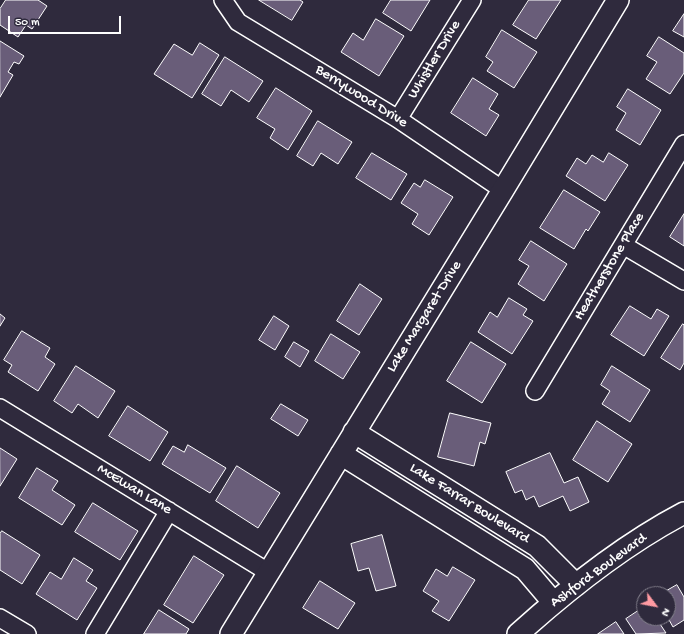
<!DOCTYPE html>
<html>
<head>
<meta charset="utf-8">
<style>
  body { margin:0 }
  #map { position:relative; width:684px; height:634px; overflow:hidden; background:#2f2a3d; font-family:"Gochi Hand",sans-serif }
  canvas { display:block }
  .north { position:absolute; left:636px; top:586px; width:40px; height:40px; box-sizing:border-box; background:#2f2a3d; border:1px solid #827f8b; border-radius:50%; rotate:122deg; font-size:11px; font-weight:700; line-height:16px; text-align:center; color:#fff }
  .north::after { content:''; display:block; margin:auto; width:14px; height:18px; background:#ff9aa2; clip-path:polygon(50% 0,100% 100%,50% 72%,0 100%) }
  .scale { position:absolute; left:8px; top:16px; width:113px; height:18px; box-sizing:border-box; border:2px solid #fff; border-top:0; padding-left:5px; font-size:12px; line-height:14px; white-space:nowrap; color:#fff; -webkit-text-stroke:3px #2f2a3d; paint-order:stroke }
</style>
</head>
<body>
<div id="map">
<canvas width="684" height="634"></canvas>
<div class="north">N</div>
<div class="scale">50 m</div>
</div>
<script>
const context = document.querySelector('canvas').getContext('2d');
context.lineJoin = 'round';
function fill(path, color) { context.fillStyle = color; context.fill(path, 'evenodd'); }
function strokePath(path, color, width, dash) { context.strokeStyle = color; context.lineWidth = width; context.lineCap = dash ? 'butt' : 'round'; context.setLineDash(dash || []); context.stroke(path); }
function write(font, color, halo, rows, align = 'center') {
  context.font = font + ' "Gochi Hand",sans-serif'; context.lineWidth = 3; context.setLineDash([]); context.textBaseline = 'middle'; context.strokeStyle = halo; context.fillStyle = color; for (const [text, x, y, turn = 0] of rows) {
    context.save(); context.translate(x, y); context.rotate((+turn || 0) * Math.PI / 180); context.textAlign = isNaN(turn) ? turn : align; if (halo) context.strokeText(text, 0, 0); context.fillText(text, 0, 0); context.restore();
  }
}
const building = new Path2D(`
  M 6,0 L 38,0 L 47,6 L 32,29 L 26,25 L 18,37 L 0,25 L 0,9 Z
  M 259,0 L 300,0 L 303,2 L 292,20 Z
  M 391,0 L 430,0 L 411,31 L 383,13 Z
  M 529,0 L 561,0 L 536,39 L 513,25 Z
  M 684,14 L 684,37 L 673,31 Z
  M 376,19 L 404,36 L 379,76 L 341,52 L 353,33 L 363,40 Z
  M 502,30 L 537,52 L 514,88 L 487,71 L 493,62 L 486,57 Z
  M 659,37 L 684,53 L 684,73 L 670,94 L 646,79 L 657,62 L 647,56 Z
  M 0,41 L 24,56 L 19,64 L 14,62 L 8,72 L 13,75 L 0,97 Z
  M 200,43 L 219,55 L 192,98 L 154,74 L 174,44 L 192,55 Z
  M 225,57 L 263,81 L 249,102 L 231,90 L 221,106 L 202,94 Z
  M 473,78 L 498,94 L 489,109 L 499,115 L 486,136 L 451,113 Z
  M 276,88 L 312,111 L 288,150 L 270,138 L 275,129 L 257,118 Z
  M 628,89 L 661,110 L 640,145 L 616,130 L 626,113 L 617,107 Z
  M 318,121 L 352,142 L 338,164 L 321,153 L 313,166 L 297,156 Z
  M 372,153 L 407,174 L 391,200 L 356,178 Z
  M 609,153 L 628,165 L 605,201 L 566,176 L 577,158 L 586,164 L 592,155 L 603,162 Z
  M 425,180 L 453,197 L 429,235 L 412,224 L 418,214 L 401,203 L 414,183 L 420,187 Z
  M 564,190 L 600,212 L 588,231 L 586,229 L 574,249 L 540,228 Z
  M 684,214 L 684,246 L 670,237 Z
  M 531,241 L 567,264 L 544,301 L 518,284 L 529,266 L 519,260 Z
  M 360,284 L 382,299 L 359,335 L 337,321 Z
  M 509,298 L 527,309 L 523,315 L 533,321 L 512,354 L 478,332 L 490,312 L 497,317 Z
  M 630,306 L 651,319 L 657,309 L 669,316 L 644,356 L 611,335 Z
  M 0,314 L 5,318 L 0,326 Z
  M 274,316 L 289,326 L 275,350 L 259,340 Z
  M 683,324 L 684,325 L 684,363 L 680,370 L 661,358 Z
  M 22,331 L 50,348 L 45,357 L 55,364 L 38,391 L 8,372 L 12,365 L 4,360 Z
  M 331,334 L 360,352 L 343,379 L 315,361 Z
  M 294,342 L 309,351 L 300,367 L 285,357 Z
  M 471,342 L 506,364 L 482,403 L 447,381 Z
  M 76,366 L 115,391 L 98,418 L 78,404 L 72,413 L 54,401 Z
  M 612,366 L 650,390 L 630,422 L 602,404 L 610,391 L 601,385 Z
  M 281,404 L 308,420 L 298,436 L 271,419 Z
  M 128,406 L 168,432 L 150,461 L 109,436 Z
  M 450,413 L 491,423 L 485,444 L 480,442 L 474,466 L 438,457 Z
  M 597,421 L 632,444 L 608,482 L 573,460 Z
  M 188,445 L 226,468 L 210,493 L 162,464 L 173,446 L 184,452 Z
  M 0,448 L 17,459 L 0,486 Z
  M 550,453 L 564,483 L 578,477 L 589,502 L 570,511 L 563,496 L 539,507 L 534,496 L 526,500 L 522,490 L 515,493 L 506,472 Z
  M 237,466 L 280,493 L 258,528 L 216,501 Z
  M 37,468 L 58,481 L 52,490 L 75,505 L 62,525 L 19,498 Z
  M 93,503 L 138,531 L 120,560 L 75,532 Z
  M 2,531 L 40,555 L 22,584 L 0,570 L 0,534 Z
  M 382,535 L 396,586 L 376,591 L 369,568 L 358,571 L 351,544 Z
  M 194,556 L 224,575 L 193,623 L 164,605 Z
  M 74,558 L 93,570 L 86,581 L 97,588 L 77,620 L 36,594 L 50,572 L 61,579 Z
  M 453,567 L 475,580 L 449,621 L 432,611 L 439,601 L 423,591 L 436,569 L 447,576 Z
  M 320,581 L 355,603 L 338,629 L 303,608 Z
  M 677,585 L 684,597 L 684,620 L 673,627 L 668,618 L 668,594 L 661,594 Z
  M 644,607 L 644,618 L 656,618 L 666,633 L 636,634 L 626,619 Z
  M 159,610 L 189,629 L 186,634 L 144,634 Z
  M 616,622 L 624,634 L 598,634 Z`);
const minor = new Path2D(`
  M 223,0 L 238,22 L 398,119 L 503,190
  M 398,119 L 472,0
  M 623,245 L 684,281
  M 535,391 L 684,144
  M 0,408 L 268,572
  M 0,618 L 27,634
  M 95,634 L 169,511`);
const tertiary = new Path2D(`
  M 354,432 L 537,546 L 576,585
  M 341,454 L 525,569 L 553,602
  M 231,634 L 503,190 L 618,0
  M 518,634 C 569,588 623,545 684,513`);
const streetNames = [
  ["Whistler Drive",435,60,-59],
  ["Berrywood Drive",361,97,32],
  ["Heatherstone Place",610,267,-59],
  ["Lake Margaret Drive",425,317,-58],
  ["McEwan Lane",134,490,31],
  ["Lake Farrar Boulevard",469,504,32],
  ["Ashford Boulevard",599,571,-36]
];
fill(building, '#695d79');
strokePath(building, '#fff', 1);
strokePath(minor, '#fff', 20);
strokePath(tertiary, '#fff', 24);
strokePath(minor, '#2f2a3d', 17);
strokePath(tertiary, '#2f2a3d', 21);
write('15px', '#fff', '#2f2a3d', streetNames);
</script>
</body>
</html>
